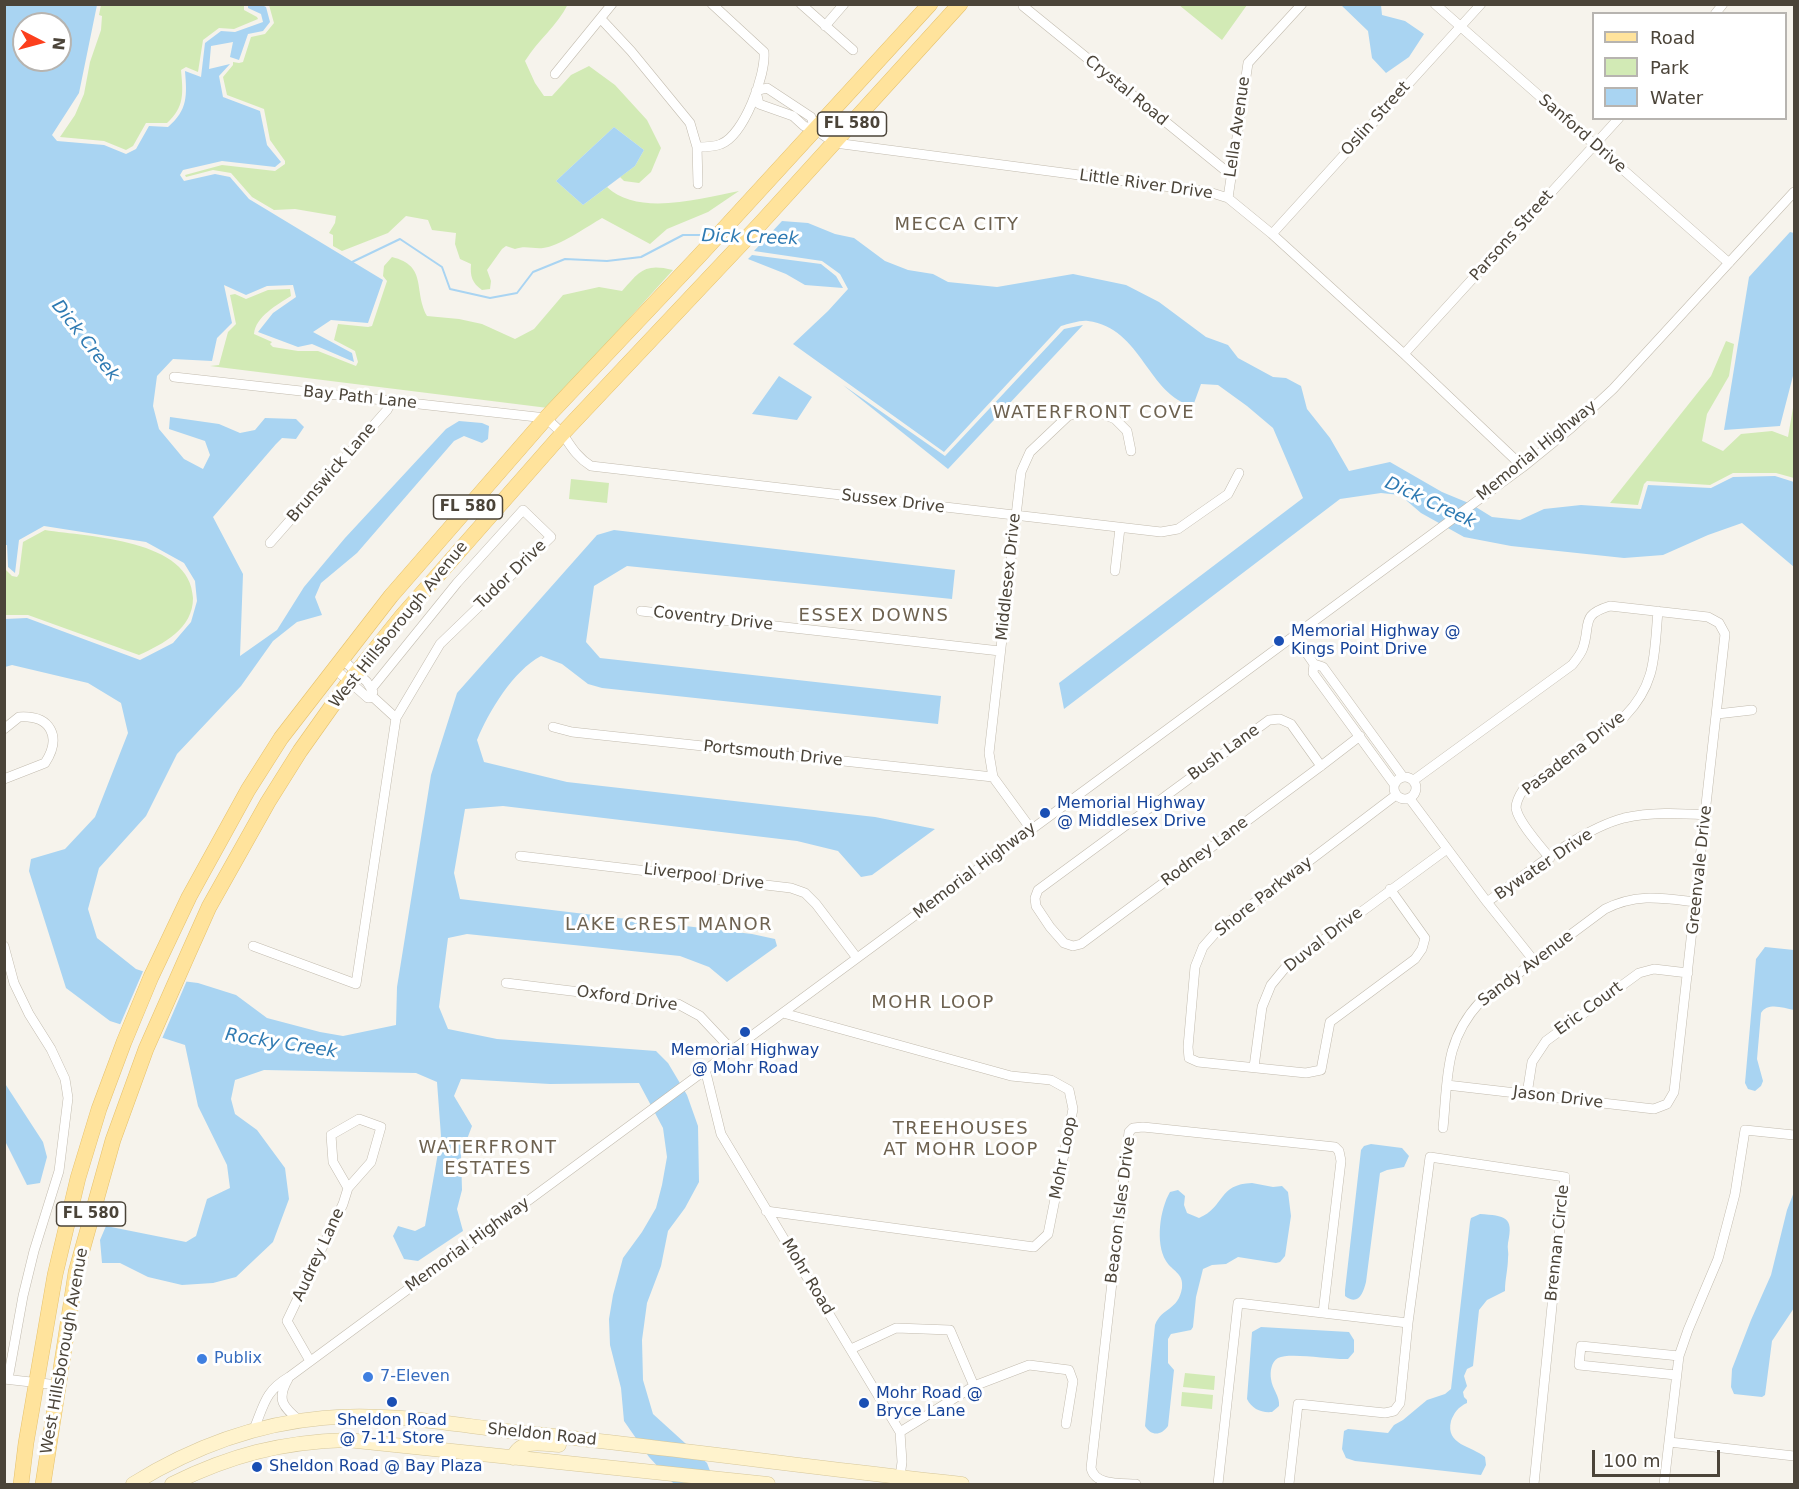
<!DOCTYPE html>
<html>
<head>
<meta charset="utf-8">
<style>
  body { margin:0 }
  #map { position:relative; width:1799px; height:1489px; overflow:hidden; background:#f6f3ec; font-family:"DejaVu Sans",sans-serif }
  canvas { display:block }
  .frame { position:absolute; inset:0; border:6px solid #4b4439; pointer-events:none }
  .legend { position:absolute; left:1592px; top:12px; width:195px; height:108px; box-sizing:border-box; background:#fff; border:2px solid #b7b4b0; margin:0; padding:8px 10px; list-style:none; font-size:18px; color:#4b4439 }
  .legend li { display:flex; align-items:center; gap:12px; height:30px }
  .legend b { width:30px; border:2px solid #b7b4b0 }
  .north { position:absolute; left:12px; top:12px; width:60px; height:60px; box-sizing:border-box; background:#fff; border:2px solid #b7b4b0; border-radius:50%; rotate:96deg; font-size:16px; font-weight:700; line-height:24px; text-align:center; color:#4b4439 }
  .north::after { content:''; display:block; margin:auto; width:21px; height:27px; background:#fc3f1d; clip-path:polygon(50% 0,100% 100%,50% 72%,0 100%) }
  .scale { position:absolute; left:1592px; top:1450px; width:128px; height:27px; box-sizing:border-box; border:3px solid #4b4439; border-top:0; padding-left:8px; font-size:18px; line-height:21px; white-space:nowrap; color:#4b4439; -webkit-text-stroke:4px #fff; paint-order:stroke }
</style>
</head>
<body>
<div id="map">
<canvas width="1799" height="1489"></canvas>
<div class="frame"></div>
<ul class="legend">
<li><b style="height:8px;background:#ffe39c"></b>Road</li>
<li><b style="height:16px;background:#d2eab5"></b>Park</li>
<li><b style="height:16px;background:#a9d4f2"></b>Water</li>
</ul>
<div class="north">N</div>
<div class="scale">100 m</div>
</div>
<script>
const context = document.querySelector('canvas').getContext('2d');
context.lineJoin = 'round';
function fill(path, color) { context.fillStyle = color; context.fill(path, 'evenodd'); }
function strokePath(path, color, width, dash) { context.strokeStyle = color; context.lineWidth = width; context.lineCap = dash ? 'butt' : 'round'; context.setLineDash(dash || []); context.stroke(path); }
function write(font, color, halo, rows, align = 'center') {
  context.font = font + ' "DejaVu Sans",sans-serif'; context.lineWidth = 6; context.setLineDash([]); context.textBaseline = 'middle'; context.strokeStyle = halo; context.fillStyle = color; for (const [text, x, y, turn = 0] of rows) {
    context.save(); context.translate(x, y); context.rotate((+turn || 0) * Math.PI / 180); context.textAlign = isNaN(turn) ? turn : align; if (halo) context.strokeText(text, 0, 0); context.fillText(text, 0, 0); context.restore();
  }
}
const green = new Path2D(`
  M 568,4 C 557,26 538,40 525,61 L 535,83 L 544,96 L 552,96 L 571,75 L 589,66 L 615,85 L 647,120 L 661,148 L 651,172 L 639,183 L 624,181 L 620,177 L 635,166 L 644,150 L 614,127 L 556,181 L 583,205 L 607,187 C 638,217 702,198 739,191 L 708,212 L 667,229 L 650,244 L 602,218 C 588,226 558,247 543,248 C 533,249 525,245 515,249 L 506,246 L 502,249 L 487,270 L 491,281 L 490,289 L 482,290 C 472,283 470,276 471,264 L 460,259 L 455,244 L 456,233 L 432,230 L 428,220 L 406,216 L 388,233 L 342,251 L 333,246 L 333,235 L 329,233 L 335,223 L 336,216 L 295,209 L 274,210 L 252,197 L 231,173 L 213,170 L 186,177 L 185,175 L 222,165 L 275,171 L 285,164 L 285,161 L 270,140 L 264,109 L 227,95 L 223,77 L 233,65 L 233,62 L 239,63 L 243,62 L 251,37 L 265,34 L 274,23 L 269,5 Z
  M 101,5 L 244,5 L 244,10 L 257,17 L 258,19 L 234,29 L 219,28 L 203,40 L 198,72 L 186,67 L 181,70 C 183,92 185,107 167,123 L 146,123 L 133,146 L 126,150 L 104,141 L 60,137 L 75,115 L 84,94 L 90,62 L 101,30 L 102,16 L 99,15 Z
  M 1179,5 L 1247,5 L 1222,40 Z
  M 392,257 C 428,266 413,290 427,316 L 459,319 L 482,324 L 515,339 L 534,329 L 563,295 L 599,287 L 622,291 C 640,271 644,263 673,270 L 548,408 L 210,366 L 219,365 L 228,332 L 236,324 L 230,295 L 235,294 L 246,299 L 268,290 L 290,289 L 291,296 C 278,304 255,317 254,334 L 272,342 L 270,344 L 273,347 L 298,351 L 318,351 L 356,366 L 358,362 L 355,351 L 334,340 L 338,324 L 368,327 L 372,326 L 387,281 L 383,276 L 384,266 Z
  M 1726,341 L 1734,344 L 1729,376 L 1707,414 L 1702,441 L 1723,451 L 1741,434 L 1772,431 L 1788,437 L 1794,402 L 1794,478 L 1776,473 L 1733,473 L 1710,485 L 1647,481 L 1644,484 L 1638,505 L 1610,503 L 1711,376 Z
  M 571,479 L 609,483 L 607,503 L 569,499 Z
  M 45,530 C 89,537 191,539 193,598 C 193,629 163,644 139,655 L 28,615 L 5,615 L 5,569 L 12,576 L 17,577 L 19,574 L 23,542 Z
  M 1185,1373 L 1215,1376 L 1214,1390 L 1183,1387 Z
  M 1182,1392 L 1213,1395 L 1212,1409 L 1181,1406 Z`);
const water = new Path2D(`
  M 5,5 L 97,5 L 79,93 L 52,135 L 57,141 L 104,145 L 126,154 L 136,149 L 149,126 L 168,127 C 188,110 187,95 185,71 L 201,77 L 205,43 L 221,31 L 235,32 L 263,22 L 261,14 L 248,8 L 248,5 L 262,5 L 266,7 L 270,22 L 263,31 L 248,34 L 239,60 L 230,57 L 233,42 L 211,46 L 209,69 L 230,64 L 219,76 L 223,97 L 260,111 L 267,145 L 281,162 L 275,167 L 222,161 L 183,170 L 180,175 L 184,181 L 215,174 L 230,177 L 249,199 L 383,280 L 368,323 L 331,320 L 313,332 L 352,353 L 354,362 L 312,344 L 298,347 L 258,332 L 273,313 L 296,297 L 293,285 L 267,286 L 246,295 L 224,285 L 232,323 L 217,338 L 212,361 L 173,359 L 157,376 L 153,406 L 159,429 L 184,459 L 203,469 L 210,455 L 205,441 L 169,429 L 170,417 L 219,424 L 240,433 L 255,430 L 265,418 L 296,419 L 304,427 L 296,439 L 282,438 L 276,444 L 213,517 L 243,574 L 240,656 L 277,630 L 304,587 L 345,538 L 446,429 L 459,421 L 482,423 L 489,426 L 488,439 L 482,443 L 464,436 L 454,441 L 357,553 L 321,583 L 315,597 L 322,615 L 297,622 L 273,641 L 241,686 L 177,754 L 146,816 L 99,868 L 88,909 L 97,938 L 136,969 L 166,979 L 198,983 L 236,995 L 267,1018 L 320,1032 L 343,1036 L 396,1025 L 397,987 L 431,775 L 457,693 L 597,535 L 614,530 L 955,570 L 952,599 L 627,566 L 594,586 L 586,642 L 600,658 L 941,696 L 938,724 L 602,688 L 588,684 L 562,664 L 541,656 C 513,671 489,711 477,740 L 484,762 L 567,782 L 875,817 L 935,829 L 872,875 L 861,877 L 838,851 L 797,841 L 503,806 L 465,809 L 454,873 L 460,899 L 752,934 L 775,939 L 777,946 L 727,982 L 709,967 L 680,956 L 467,934 L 448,938 L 439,1007 L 448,1029 L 497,1039 L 656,1051 L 668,1063 L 687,1095 L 698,1126 L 699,1182 L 685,1208 L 668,1231 L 661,1266 L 647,1303 L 642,1340 L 643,1380 L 653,1414 L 707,1463 L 715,1484 L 674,1484 L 649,1457 L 624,1421 L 621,1388 L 610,1345 L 609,1319 L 613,1295 L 623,1258 L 642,1232 L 656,1208 L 662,1185 L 667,1157 L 663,1128 L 639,1083 L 550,1084 L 461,1079 L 454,1096 L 472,1126 L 461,1155 L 462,1190 L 457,1209 L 463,1231 L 418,1261 L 404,1259 L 393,1236 L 398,1226 L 415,1231 L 425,1226 L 441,1136 L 437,1082 L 416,1073 L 264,1070 L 235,1080 L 231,1099 L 235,1114 L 257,1130 L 285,1168 L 289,1199 L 273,1242 L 236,1277 L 213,1283 L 182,1285 L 148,1277 L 120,1263 L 102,1263 L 100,1240 L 106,1226 L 186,1242 L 196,1236 L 207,1199 L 230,1188 L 227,1165 L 198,1106 L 185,1045 L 110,1021 L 66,988 L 29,871 L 31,859 L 65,849 L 95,817 L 128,733 L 121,703 L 88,683 L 12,665 L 5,667 L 5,619 L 27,618 L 140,660 L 173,643 L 191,622 L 197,601 L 195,581 L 184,563 L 146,542 L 44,526 L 19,540 L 15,573 L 8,567 L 7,545 L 4,545 ZM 24,24 L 60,24 L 60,60 L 24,60 Z
  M 1341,5 L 1381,5 L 1382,15 L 1405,21 L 1424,34 L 1409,57 L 1386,73 L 1372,58 L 1368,31 Z
  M 614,127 L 644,150 L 635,166 L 583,205 L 556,181 Z
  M 782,221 L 808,223 L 835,234 L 854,238 L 885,261 L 908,270 L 933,274 L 948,282 L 997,287 L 1073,274 L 1126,285 L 1159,302 L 1206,337 L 1228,345 L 1238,358 L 1273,377 L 1286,378 L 1301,386 L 1307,409 L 1330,438 L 1349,471 L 1390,462 L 1442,492 L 1471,504 L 1492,517 L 1520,520 L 1544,509 L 1581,505 L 1641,509 L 1648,485 L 1711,488 L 1733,477 L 1775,476 L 1794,482 L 1794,567 L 1742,523 L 1708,535 L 1663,555 L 1624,558 L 1511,546 L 1464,537 L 1421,513 L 1400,495 L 1381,493 L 1340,499 L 1064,709 L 1059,683 L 1303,498 L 1273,428 L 1247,406 L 1218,385 L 1201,384 L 1193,406 C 1148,396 1142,328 1088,321 C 1080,320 1069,324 1061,326 L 944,452 L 793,344 L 828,311 L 848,289 L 840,274 L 822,261 L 754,251 Z
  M 1790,232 L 1794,233 L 1794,372 L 1780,426 L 1724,430 L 1749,277 Z
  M 752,255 L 821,264 L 836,276 L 843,288 L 805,285 L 786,274 L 748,259 Z
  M 1083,325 L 948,469 L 843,385 L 945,456 L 1064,329 Z
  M 779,376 L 812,397 L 797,420 L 752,414 Z
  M 1765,947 L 1794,950 L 1794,1010 C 1783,1008 1768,1002 1761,1013 L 1757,1059 L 1763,1081 L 1761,1086 L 1755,1091 L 1748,1089 L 1745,1083 L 1756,959 Z
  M 4,1082 L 43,1142 L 47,1157 L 40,1183 L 27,1185 L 5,1141 Z
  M 1371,1144 L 1402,1148 L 1409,1156 L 1404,1167 L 1387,1170 L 1380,1173 L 1366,1282 C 1363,1294 1358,1306 1345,1296 L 1345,1290 L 1361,1150 L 1364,1146 Z
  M 1252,1183 L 1273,1187 L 1282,1186 L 1288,1192 L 1291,1216 L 1285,1256 L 1280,1262 L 1276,1263 L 1238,1257 L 1226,1264 L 1212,1265 L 1203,1269 L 1196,1297 L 1193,1327 L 1191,1330 L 1171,1334 L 1168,1339 L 1168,1363 L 1174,1370 L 1168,1426 C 1161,1436 1151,1436 1145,1426 L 1155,1325 C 1162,1307 1178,1311 1182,1288 C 1184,1273 1172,1271 1166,1261 C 1155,1243 1160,1209 1170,1192 L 1178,1190 L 1185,1196 L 1184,1205 L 1187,1213 L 1199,1218 C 1225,1207 1218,1184 1252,1183 Z
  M 1794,1192 L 1794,1308 L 1772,1341 L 1765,1395 L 1762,1397 L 1734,1394 L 1731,1387 L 1732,1369 L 1751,1320 L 1771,1275 L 1787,1210 Z
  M 1480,1214 C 1505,1216 1514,1216 1508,1243 C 1507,1248 1509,1253 1508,1258 C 1508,1269 1505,1279 1505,1291 L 1487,1300 L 1479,1310 L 1473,1366 L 1467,1369 L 1464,1376 L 1467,1386 L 1463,1392 L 1464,1397 L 1467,1400 L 1467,1403 C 1458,1407 1454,1413 1451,1421 C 1445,1445 1472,1446 1485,1457 L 1486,1465 L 1481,1475 L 1355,1461 L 1346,1458 L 1342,1449 L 1344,1431 L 1348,1429 L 1388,1433 L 1394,1425 L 1403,1420 L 1427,1400 L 1445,1394 L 1451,1389 L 1470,1222 L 1471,1218 Z
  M 1261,1327 L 1349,1332 L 1354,1340 L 1354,1352 L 1348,1359 C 1332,1360 1290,1352 1278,1358 C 1271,1362 1270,1372 1271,1379 C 1272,1389 1280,1396 1279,1406 L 1272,1412 C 1261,1413 1252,1409 1247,1399 L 1252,1332 Z`);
const pier = new Path2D(`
  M 144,969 L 167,976 L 188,978 L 161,1041 L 119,1027 Z`);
const stream = new Path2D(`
  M 727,236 L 739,236
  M 757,237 L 769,237
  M 350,263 L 400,239 L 442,267 L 450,289 L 490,298 L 517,293 L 533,272 L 565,259 L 607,261 L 641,257 L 683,235 L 709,235`);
const street = new Path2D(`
  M 801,4 L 853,50
  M 1435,4 L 1729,263
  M 1023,6 L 1231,175
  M 1715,14 L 1723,4
  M 602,20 L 631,51 L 690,123 L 697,147 L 698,184
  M 825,26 L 844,4
  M 555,74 L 612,4
  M 756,91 L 759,104 L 793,116 L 804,126 L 816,130 L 835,143 L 1209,192 L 1228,198 L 1272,234 L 1404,354 L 1523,467
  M 756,91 L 767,88 L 811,117 L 816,130
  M 697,147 C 705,147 714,147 721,144 C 744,135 766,75 764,52 L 712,4
  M 1228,198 L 1248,63 L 1302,4
  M 1272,234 L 1481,4
  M 1404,354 L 1619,118
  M 174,377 L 546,418 C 552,424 559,429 564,436 C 572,448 578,458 591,466 L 1161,532 L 1178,529 L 1228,494 L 1239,473
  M 270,543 L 387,410 L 392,401
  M 1115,571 L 1120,528
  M 641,611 L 1000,651
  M 1294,635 L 1314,664 L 1323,667 L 1403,777
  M 342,659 L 367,682 L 373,692
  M 1314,664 L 1313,673 L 1394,784
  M 335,669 L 368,698 L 373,697 L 396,718
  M 1717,714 L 1752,710
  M 553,727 L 572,732 L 993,777
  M 4,729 L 19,717 C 51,715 62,737 45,763 L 4,779
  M 1321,766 L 1291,724 L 1280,719 L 1269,720 L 1038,890 L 1035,898 L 1036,906 L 1050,927 L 1064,943 L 1073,946 L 1081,944 L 1321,766 L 1360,736
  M1394 788a11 11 0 1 1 22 0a11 11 0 1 1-22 0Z
  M 1414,780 L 1572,665 C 1576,660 1581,654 1583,648 C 1591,624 1580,615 1610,606 L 1708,617 L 1719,623 L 1725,634 L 1674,1092 L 1667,1104 L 1654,1109 L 1447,1085
  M 1410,799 L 1487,902 L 1535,962
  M 1031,829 L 993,777 L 989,753 L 1021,472 L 1030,452 L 1068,416 L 1080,412 L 1098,412 L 1115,419 L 1127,431 L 1131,451
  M 520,856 L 791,888 L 805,893 L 816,904 L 857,958
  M 1550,858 C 1541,847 1518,822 1516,808 C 1516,801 1519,796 1523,790 L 1625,716 C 1657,683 1654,654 1658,611
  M 1390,889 L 1425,938 L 1422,949 L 1415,959 L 1330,1022 L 1321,1070 L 1306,1073 L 1198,1062 L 1189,1058 L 1188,1047 L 1195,967 L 1203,947 L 1217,931 L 1396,795
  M 1487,902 C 1526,875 1578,830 1624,818 C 1651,812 1678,813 1706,815
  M 4,946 L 14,983 L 29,1014 L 51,1049 L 65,1079 L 68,1098 L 59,1171 L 34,1251 L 23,1296 L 8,1379
  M 253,946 L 356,984 L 396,718 L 440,644 L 551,537 L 523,510 L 457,583 L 372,688
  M 506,983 L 678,1004 L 700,1016 L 732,1050
  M 1254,1067 L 1262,1007 L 1271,985 L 1285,968 L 1447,849
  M 705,1069 L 721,1134 L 900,1432 L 902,1462 L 899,1484
  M 1527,1094 L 1532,1062 L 1546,1041 L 1639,973 L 1654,969 L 1688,973
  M 359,1119 L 381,1127 L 371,1162 L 348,1188 L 333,1162 L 331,1135 Z
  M 1443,1128 C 1448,1078 1444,1041 1480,1002 L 1605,909 C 1637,893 1662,898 1696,902
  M 766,1211 L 1034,1247 L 1048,1234 L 1073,1109 L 1069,1090 L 1051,1080 L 1011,1076 L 783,1013
  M 851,1349 L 896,1328 L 950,1330 L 974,1386
  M 310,1361 L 287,1321 L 343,1204 L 348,1188
  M 1676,1375 L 1579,1365 L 1581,1346 L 1679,1356
  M 4,1379 L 58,1385
  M 288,1379 C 276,1400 283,1407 300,1421
  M 254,1429 C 264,1405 265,1391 289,1377 L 1523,467 L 1571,428 L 1613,389 L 1794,192
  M 900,1432 L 974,1386 L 1029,1365 L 1069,1370 L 1073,1381 L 1066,1424
  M 1669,1442 L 1794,1456
  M 1136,1484 C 1121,1483 1095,1486 1091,1468 L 1129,1132 L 1133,1128 L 1143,1127 L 1335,1147 L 1339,1151 L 1341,1161 L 1323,1313
  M 1218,1484 L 1238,1303 L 1408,1323
  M 1289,1484 L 1298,1404 L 1385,1413 L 1394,1411 L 1400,1403 L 1408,1323 L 1430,1157 L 1565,1177 L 1534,1484
  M 1664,1484 L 1679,1356 L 1688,1330 L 1718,1259 L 1735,1194 L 1745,1130 L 1794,1135`);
const secondary = new Path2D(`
  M 513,1458 C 520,1438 542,1444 559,1445
  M 133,1484 C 191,1448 255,1424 323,1418 C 389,1411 460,1426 526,1433 C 671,1448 816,1468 962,1484
  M 172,1484 C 231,1455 281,1442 347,1440 L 768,1484`);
const primary = new Path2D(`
  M 21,1484 L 26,1443 L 55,1275 L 78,1178 L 99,1109 L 124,1042 L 151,977 L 189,897 L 248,790 L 281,738 L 391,596 L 546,418 L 700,255 L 930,4
  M 43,1484 L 76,1272 L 113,1140 L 146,1049 L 188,954 L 209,907 L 268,802 L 300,751 L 349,682 L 402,616 L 562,434 L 761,223 L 960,4`);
const markers = [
  [1279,641,6,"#1a4fb4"],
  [1045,813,6,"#1a4fb4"],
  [745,1032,6,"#1a4fb4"],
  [202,1359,6,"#3f7fe0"],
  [368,1377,6,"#3f7fe0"],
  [392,1402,6,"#1a4fb4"],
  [864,1403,6,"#1a4fb4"],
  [257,1467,6,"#1a4fb4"]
];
const shields = [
  [852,124,69],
  [468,507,69],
  [91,1214,69]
];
const shieldNames = [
  ["FL 580",852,124],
  ["FL 580",468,507],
  ["FL 580",91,1214]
];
const streetNames = [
  ["Crystal Road",1126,91,39],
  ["Oslin Street",1376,119,-48],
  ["Lella Avenue",1238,127,-82],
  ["Sanford Drive",1582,134,41],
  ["Little River Drive",1146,185,8],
  ["Parsons Street",1512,236,-48],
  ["Bay Path Lane",360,398,6],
  ["Memorial Highway",1537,451,-39],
  ["Brunswick Lane",332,473,-49],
  ["Sussex Drive",893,502,7],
  ["Tudor Drive",511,575,-44],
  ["Middlesex Drive",1009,577,-84],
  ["Coventry Drive",713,619,6],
  ["West Hillsborough Avenue",399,625,-51],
  ["Bush Lane",1224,753,-36],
  ["Portsmouth Drive",773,754,6],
  ["Pasadena Drive",1574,754,-38],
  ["Rodney Lane",1205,852,-37],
  ["Bywater Drive",1544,865,-34],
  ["Greenvale Drive",1700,870,-84],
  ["Memorial Highway",975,871,-37],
  ["Liverpool Drive",704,877,7],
  ["Shore Parkway",1264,897,-38],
  ["Duval Drive",1324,940,-38],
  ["Sandy Avenue",1526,969,-37],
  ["Oxford Drive",627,999,8],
  ["Eric Court",1589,1009,-36],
  ["Jason Drive",1558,1098,7],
  ["Mohr Loop",1064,1158,-79],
  ["Beacon Isles Drive",1121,1210,-83],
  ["Brennan Circle",1558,1243,-84],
  ["Memorial Highway",468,1245,-36],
  ["Audrey Lane",319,1255,-65],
  ["Mohr Road",807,1277,59],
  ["West Hillsborough Avenue",65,1351,-80],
  ["Sheldon Road",542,1435,6]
];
const transitNames = [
  ["Memorial Highway @",1291,632],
  ["Kings Point Drive",1291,650],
  ["Memorial Highway",1057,804],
  ["@ Middlesex Drive",1057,822],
  ["Memorial Highway",745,1051,"center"],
  ["@ Mohr Road",745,1069,"center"],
  ["Mohr Road @",876,1394],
  ["Bryce Lane",876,1412],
  ["Sheldon Road",392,1421,"center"],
  ["@ 7-11 Store",392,1439,"center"],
  ["Sheldon Road @ Bay Plaza",269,1467]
];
const shopNames = [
  ["Publix",214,1359],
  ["7-Eleven",380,1377]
];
const neighbourhoodNames = [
  ["MECCA CITY",957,225],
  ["WATERFRONT COVE",1094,413],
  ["ESSEX DOWNS",874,616],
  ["LAKE CREST MANOR",669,925],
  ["MOHR LOOP",933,1003],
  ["TREEHOUSES",961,1129],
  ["AT MOHR LOOP",961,1150],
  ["WATERFRONT",488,1148],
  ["ESTATES",488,1169]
];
const waterNames = [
  ["Dick Creek",750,238,2],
  ["Dick Creek",85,341,52],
  ["Dick Creek",1430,503,25],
  ["Rocky Creek",281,1044,9]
];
fill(green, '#d2eab5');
fill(water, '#a9d4f2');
fill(pier, '#f6f3ec');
strokePath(stream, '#a9d4f2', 2);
strokePath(street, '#c2bbae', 10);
strokePath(secondary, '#d6c79b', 15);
strokePath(primary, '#e6c16a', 16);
strokePath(street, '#fff', 9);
strokePath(secondary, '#fff3cd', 14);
strokePath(primary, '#ffe39c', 15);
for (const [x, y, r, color] of markers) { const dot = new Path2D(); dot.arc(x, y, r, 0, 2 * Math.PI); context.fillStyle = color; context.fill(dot); strokePath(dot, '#fff', 2); }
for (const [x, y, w] of shields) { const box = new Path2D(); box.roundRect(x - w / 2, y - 12, w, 24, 4.5); context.fillStyle = '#fff'; context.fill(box); strokePath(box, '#4b4439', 1.5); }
write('bold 15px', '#4b4439', null, shieldNames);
write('16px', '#4b4439', '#fff', streetNames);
write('16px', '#164399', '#fff', transitNames, 'left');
write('16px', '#366cbe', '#fff', shopNames, 'left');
context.letterSpacing = '1.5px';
write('18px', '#6e6250', '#fff', neighbourhoodNames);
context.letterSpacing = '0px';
write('italic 18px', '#2e7ab2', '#fff', waterNames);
</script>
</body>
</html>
